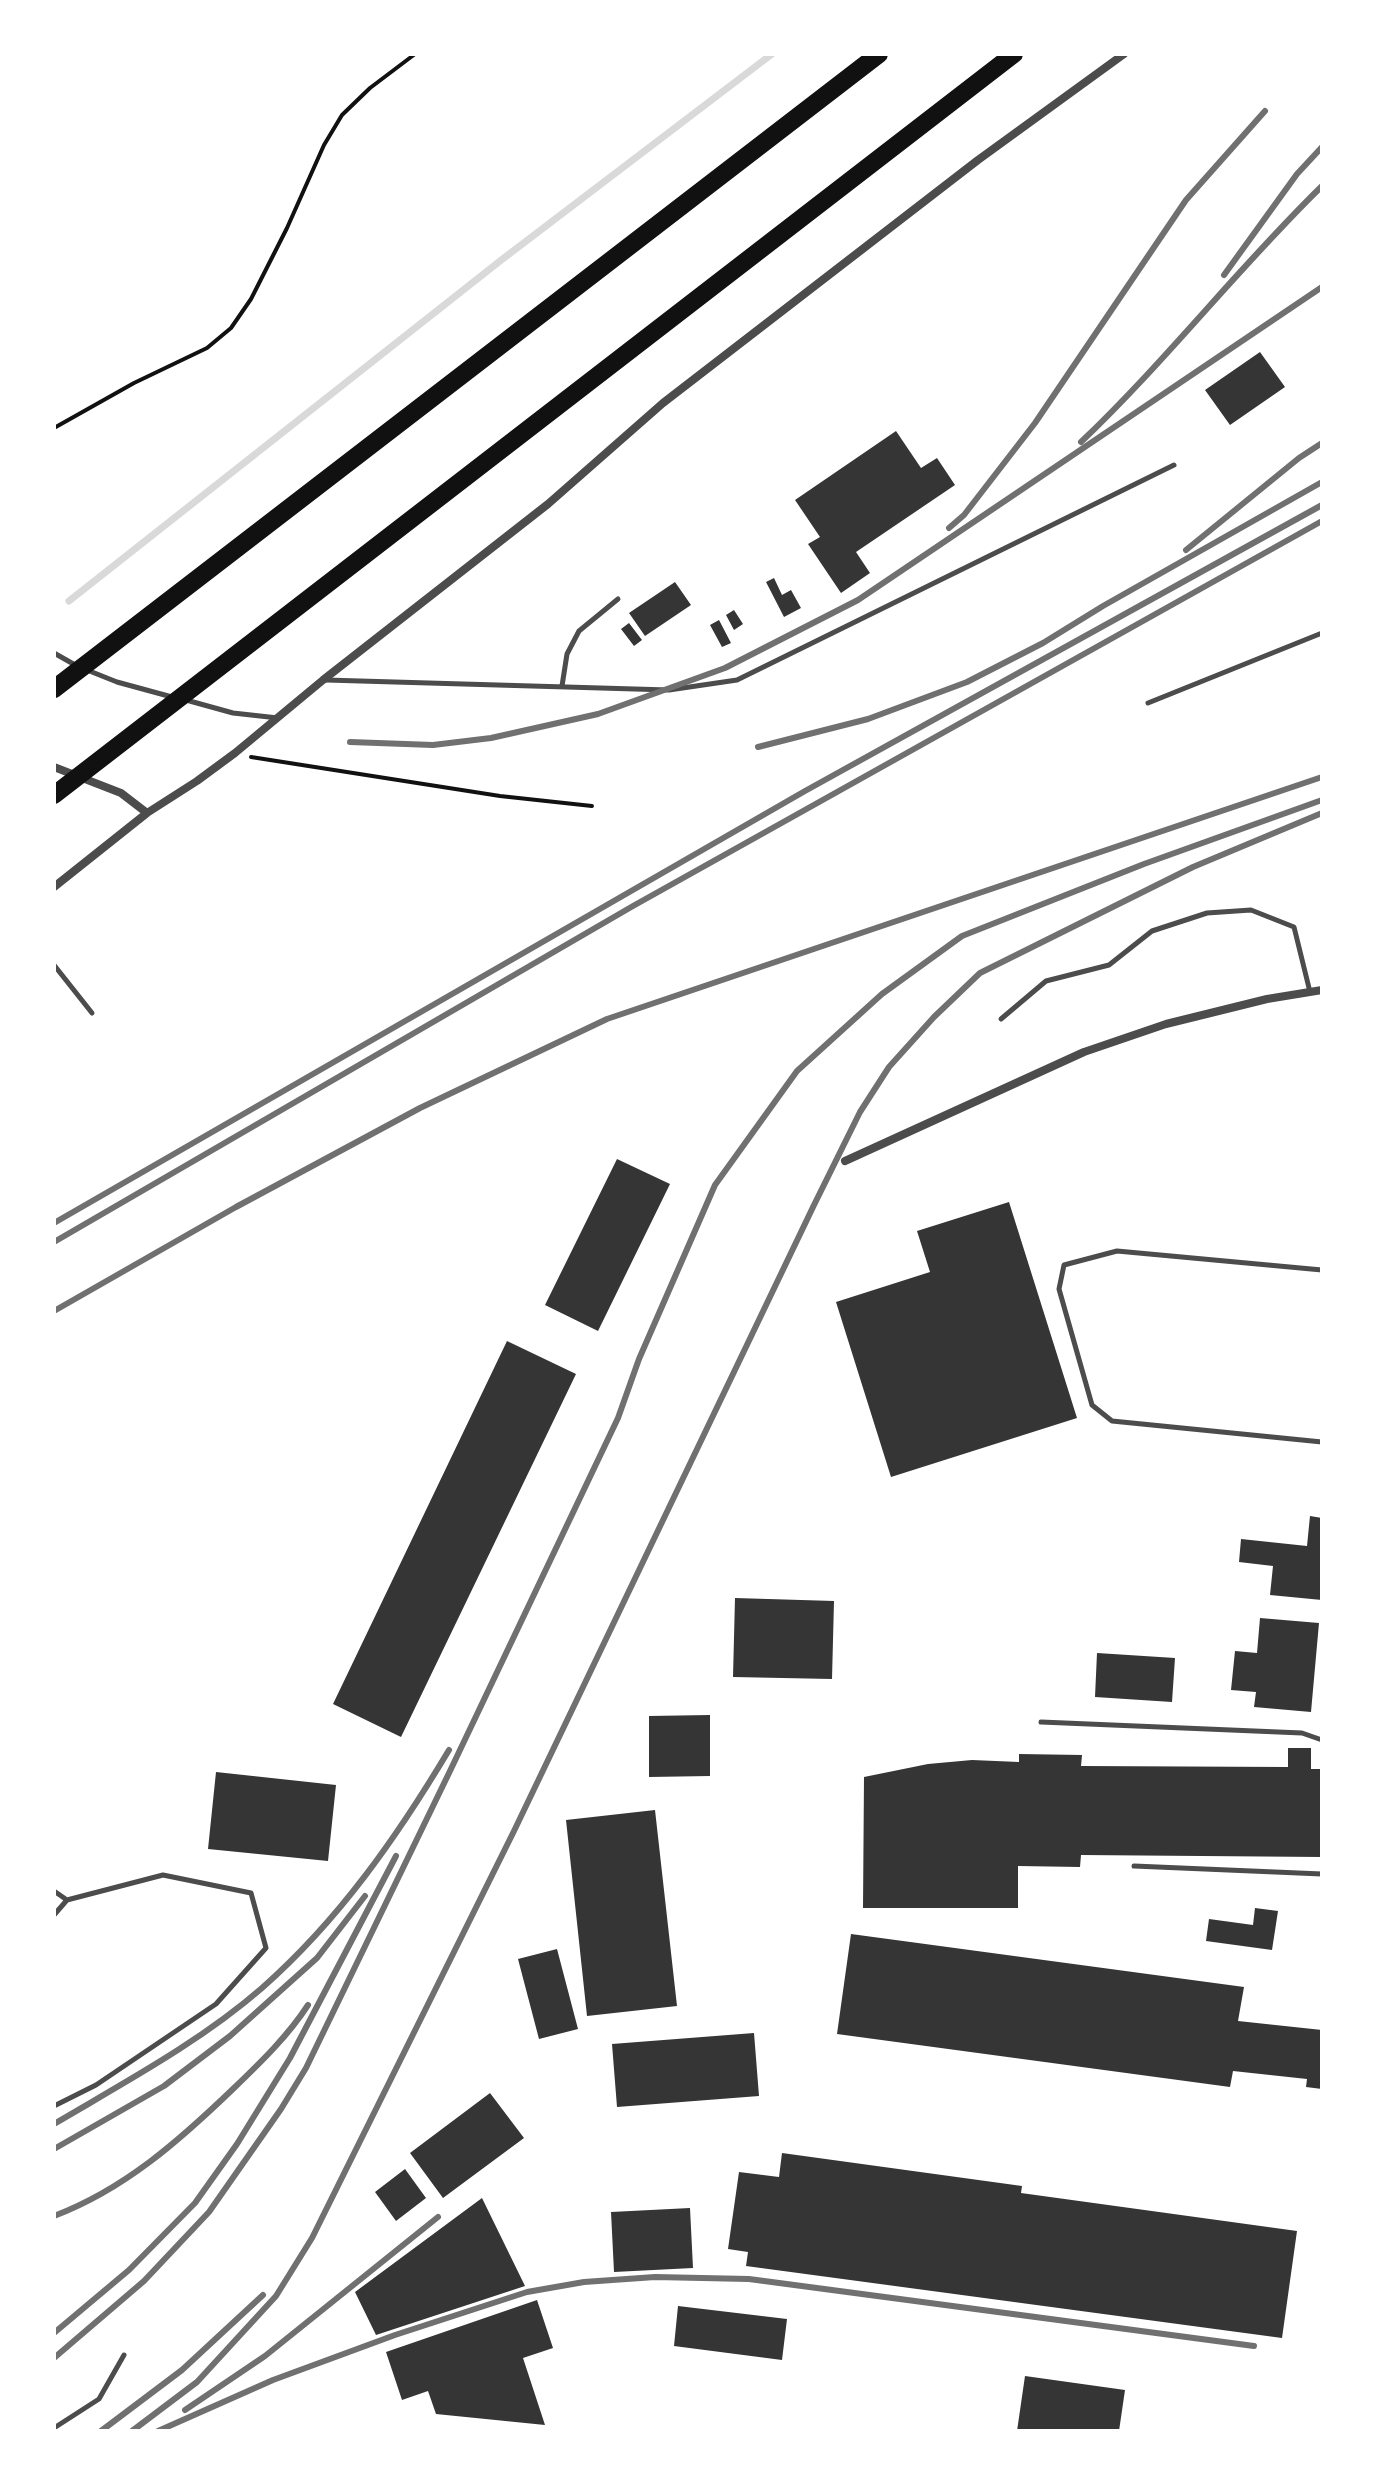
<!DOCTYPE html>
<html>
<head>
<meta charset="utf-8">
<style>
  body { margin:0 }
  #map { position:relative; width:1376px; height:2485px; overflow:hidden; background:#fff; font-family:Lato,sans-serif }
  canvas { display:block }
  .frame { position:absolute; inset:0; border:56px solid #fff; pointer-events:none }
</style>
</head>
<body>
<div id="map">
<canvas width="1376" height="2485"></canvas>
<div class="frame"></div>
</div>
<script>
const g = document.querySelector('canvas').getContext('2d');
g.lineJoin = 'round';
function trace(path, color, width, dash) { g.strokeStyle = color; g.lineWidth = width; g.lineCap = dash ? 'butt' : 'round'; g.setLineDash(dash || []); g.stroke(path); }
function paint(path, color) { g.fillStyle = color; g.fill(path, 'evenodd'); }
trace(new Path2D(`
  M69 601 500 261 772 54`), '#d9d9d9', 7);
paint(new Path2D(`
  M1260 352 1285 387 1230 425 1205 390Z
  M896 431 921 468 937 458 955 485 856 552 870 573 841 593 808 544 820 537 795 500Z
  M774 578 782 595 791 590 801 608 784 617 766 582Z
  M675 582 691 605 645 636 629 613Z
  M734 610 743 624 734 630 726 615Z
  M719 620 731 643 722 647 710 625Z
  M629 623 642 640 634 646 621 629Z
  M617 1159 670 1184 598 1331 545 1305Z
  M1009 1202 1077 1418 891 1477 836 1302 930 1272 917 1231Z
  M507 1341 576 1374 401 1737 333 1704Z
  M1310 1516 1322 1518V1600L1270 1595 1273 1566 1239 1562 1241 1539 1307 1546Z
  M735 1598 834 1601 832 1679 733 1677Z
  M1260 1618 1319 1623 1311 1712 1254 1707 1256 1692 1231 1690 1235 1651 1257 1653Z
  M1097 1653 1175 1658 1172 1702 1095 1697Z
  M710 1715V1776L649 1777V1716Z
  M1288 1748H1311V1769H1322V1857L1081 1855 1080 1867 1018 1866V1908H863L864 1777 928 1764 972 1760 1019 1762V1754L1082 1755 1081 1766 1288 1767Z
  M216 1772 336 1785 328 1861 208 1849Z
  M655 1810 677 2006 587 2016 566 1820Z
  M1255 1908 1278 1911 1272 1950 1206 1941 1209 1919 1253 1925Z
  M851 1934 1244 1987 1238 2021 1322 2030V2089L1306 2087 1307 2079 1233 2071 1230 2087 837 2034Z
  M557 1949 578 2029 539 2039 518 1959Z
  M754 2033 759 2096 617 2107 612 2044Z
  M490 2093 524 2138 443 2198 410 2153Z
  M782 2153 1022 2186 1021 2193 1297 2231 1282 2338 746 2266 748 2252 728 2249 739 2172 779 2177Z
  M405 2169 426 2198 396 2221 375 2192Z
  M482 2198 525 2286 376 2335 355 2292Z
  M690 2208 693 2268 614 2272 611 2212Z
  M537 2300 553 2348 523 2358 545 2425 436 2414 428 2391 402 2400 386 2352Z
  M678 2306 787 2319 782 2360 674 2346Z
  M1025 2376 1125 2390 1119 2431H1017Z`), '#353535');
trace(new Path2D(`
  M54 428 134 383 207 348 231 328 251 299 287 228 324 145 342 115 370 88 415 54
  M54 591V625
  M251 757 500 796 592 806`), '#111', 4);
trace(new Path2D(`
  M54 653 77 666
  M87 670 117 682 172 697
  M326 680 669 690 737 680 1174 465
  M562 686 567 654 579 631 618 599
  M186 700 233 713 278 718
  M1148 703 1322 633
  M54 965 92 1013
  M1001 1019 1046 981 1109 965 1152 931 1207 913 1251 910 1294 927 1310 992
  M1322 1270 1117 1251 1064 1265 1059 1289 1092 1405 1112 1421 1322 1442
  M1041 1722 1302 1733 1322 1740
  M1134 1866 1322 1874
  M54 1891 67 1900
  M54 1915 67 1900 163 1875 251 1893 266 1948 216 2004 96 2085 54 2106
  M54 2428 99 2399 124 2355`), '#4c4c4c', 5);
trace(new Path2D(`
  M54 767 121 793 147 813
  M54 887 147 813 197 781 235 753 323 680 548 504 663 403 978 160 1124 54
  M845 1161 1084 1052 1166 1024 1267 999 1322 990`), '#4c4c4c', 8);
trace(new Path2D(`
  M54 689 879 54
  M54 795 1014 54`), '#111', 18);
trace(new Path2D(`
  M1224 275 1297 174 1322 147
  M1081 442C1166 361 1238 268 1322 186
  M949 528 964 515 1035 423 1186 200 1265 111
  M1186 550 1299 458 1322 443
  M350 742 433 745 491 738 598 714 725 668 858 600 1322 287
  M758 747 868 719 967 682 1043 643 1103 606 1322 482
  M54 1223 805 791 1322 505
  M54 1242 633 906 1322 521
  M54 1311 236 1207 420 1108 607 1019 1322 777
  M54 2124C125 2082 200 2042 262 1988 339 1920 397 1837 449 1750
  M54 2149 164 2086 230 2036 317 1958 365 1896
  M54 2216C125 2189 180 2140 234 2088 260 2063 288 2036 308 2005
  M54 2333 129 2270 195 2203 237 2144 290 2058 396 1856
  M54 2358 144 2281 209 2212 281 2109 306 2068 450 1771 618 1418 639 1359 715 1185 797 1071 882 994 962 936 1144 864 1322 800
  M185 2410 265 2356 438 2217
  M101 2431 182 2370 263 2295
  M132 2431 197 2382 276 2296 312 2238 514 1831 814 1205 860 1112 889 1067 934 1017 980 973 1193 867 1322 813
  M158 2431 273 2380 395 2335 527 2292 584 2282 655 2277 749 2279 1254 2346`), '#707070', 6);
</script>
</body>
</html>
